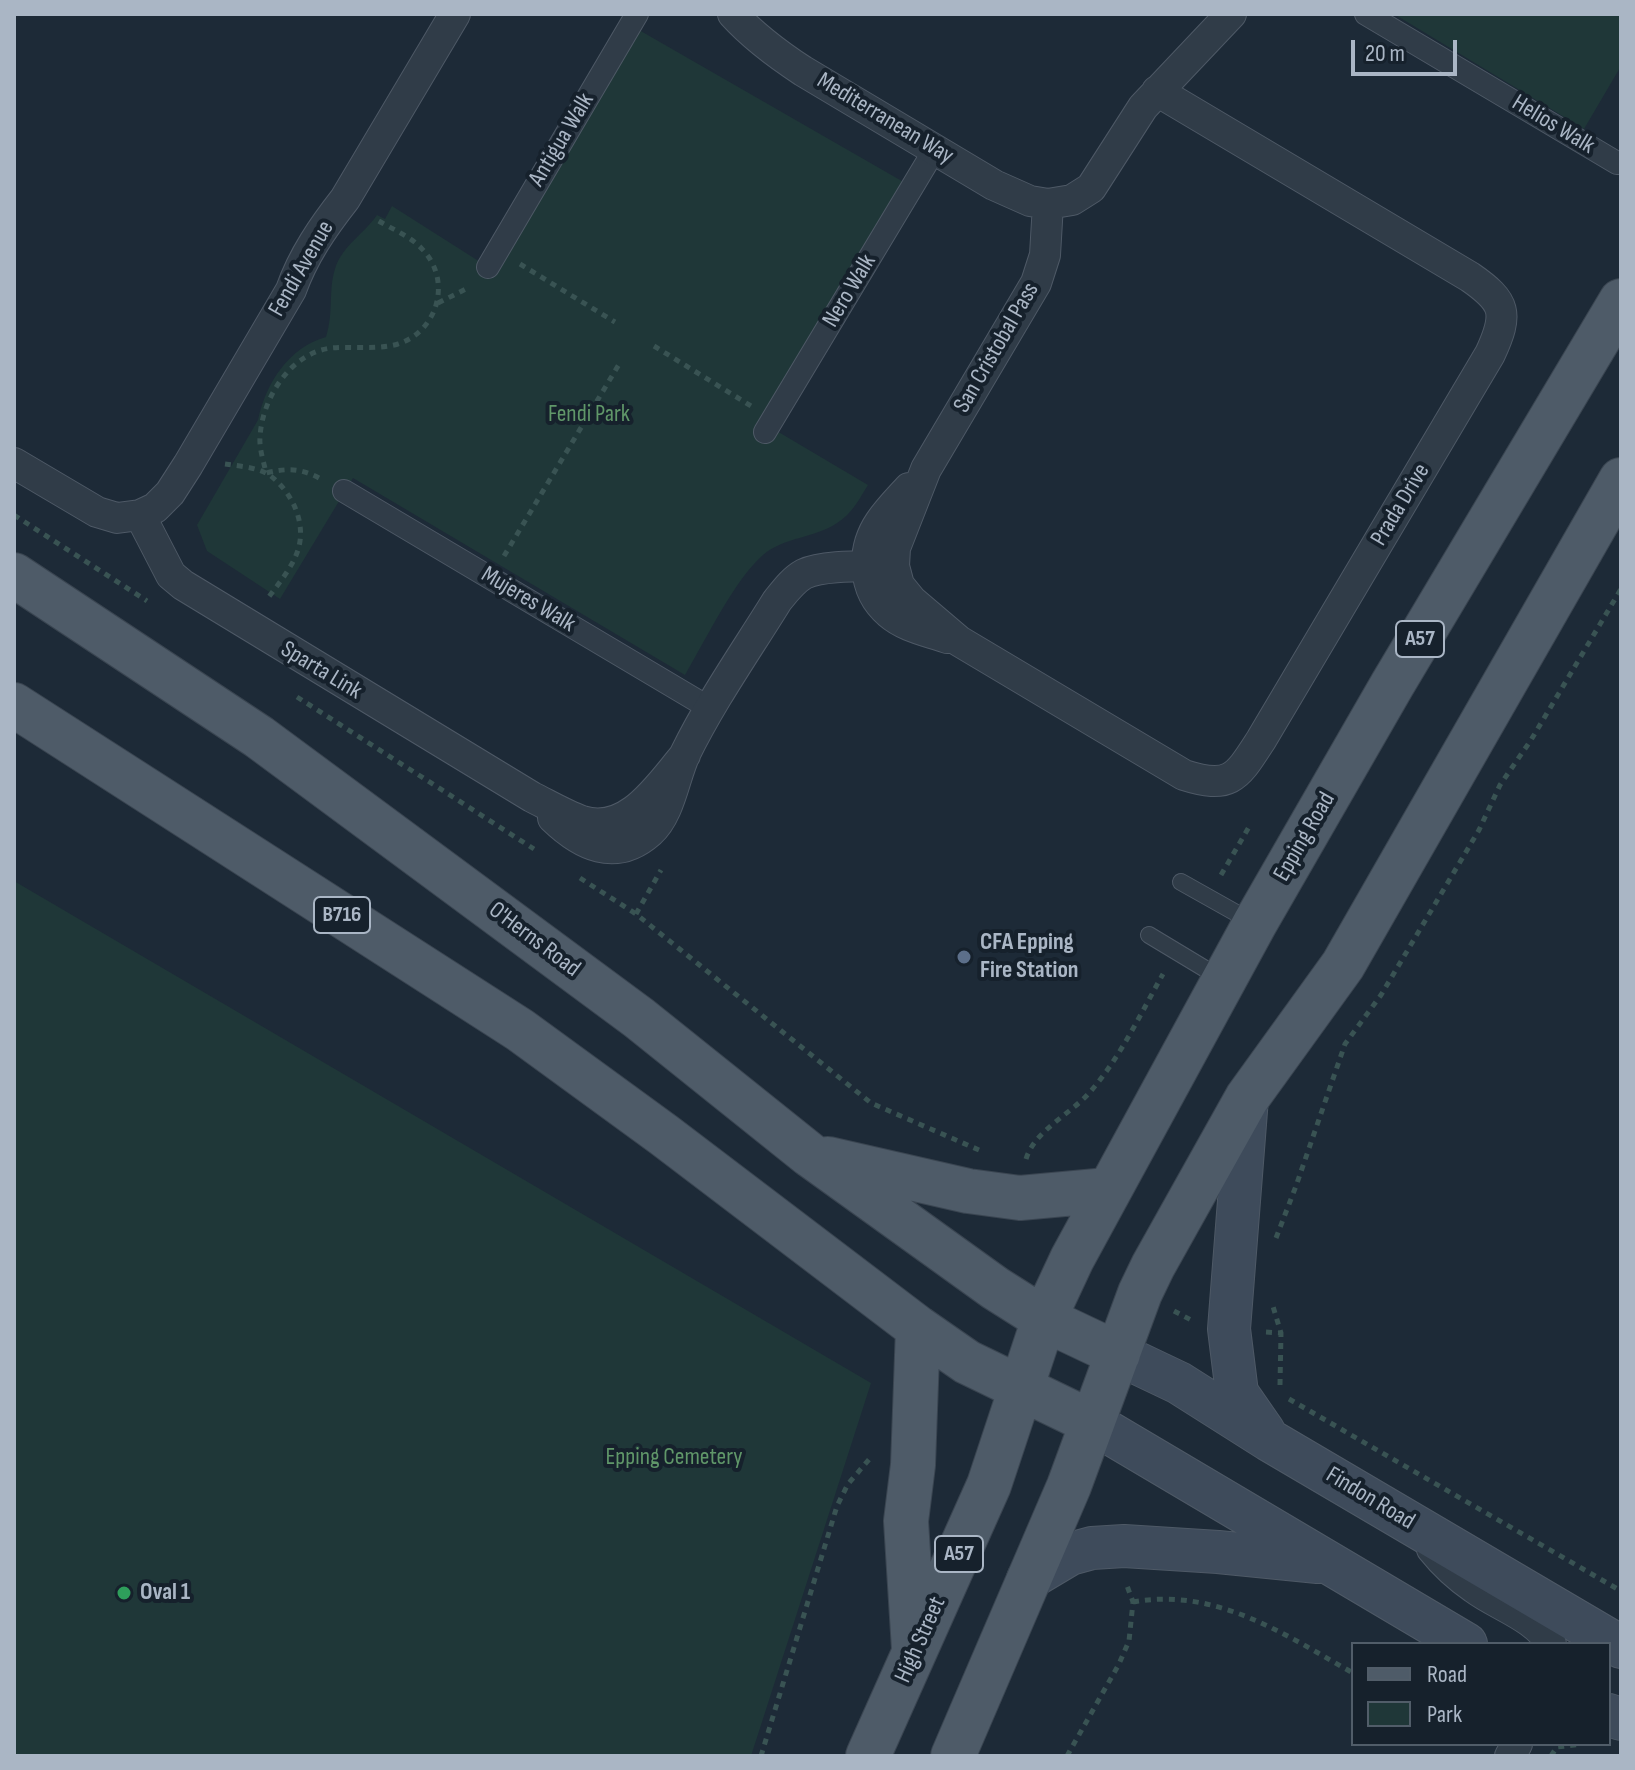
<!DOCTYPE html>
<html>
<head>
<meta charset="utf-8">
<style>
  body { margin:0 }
  #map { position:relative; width:1635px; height:1770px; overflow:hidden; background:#1d2a37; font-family:"Sofia Sans Condensed",sans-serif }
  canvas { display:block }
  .frame { position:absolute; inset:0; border:16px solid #aab6c5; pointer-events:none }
  .legend { position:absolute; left:1351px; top:1642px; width:260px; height:104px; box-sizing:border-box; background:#16212c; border:2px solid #515d69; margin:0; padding:10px 14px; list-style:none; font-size:24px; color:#aab6c5 }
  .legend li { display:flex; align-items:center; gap:16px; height:40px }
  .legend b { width:40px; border:2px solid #515d69 }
  .scale { position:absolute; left:1351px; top:40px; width:106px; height:36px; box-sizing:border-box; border:4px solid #aab6c5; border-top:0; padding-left:10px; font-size:24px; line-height:28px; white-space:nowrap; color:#aab6c5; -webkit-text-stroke:6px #16212c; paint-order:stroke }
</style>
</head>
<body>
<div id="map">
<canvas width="1635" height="1770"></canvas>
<div class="frame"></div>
<ul class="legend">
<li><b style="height:10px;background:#4e5b68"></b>Road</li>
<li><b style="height:22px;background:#1f3738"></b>Park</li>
</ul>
<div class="scale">20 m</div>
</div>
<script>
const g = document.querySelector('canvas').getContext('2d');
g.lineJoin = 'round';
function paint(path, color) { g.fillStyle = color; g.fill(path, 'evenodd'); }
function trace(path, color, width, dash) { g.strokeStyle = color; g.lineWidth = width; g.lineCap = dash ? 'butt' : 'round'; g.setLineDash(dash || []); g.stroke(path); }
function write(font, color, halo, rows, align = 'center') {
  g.font = font + ' "Sofia Sans Condensed",sans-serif'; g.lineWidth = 8; g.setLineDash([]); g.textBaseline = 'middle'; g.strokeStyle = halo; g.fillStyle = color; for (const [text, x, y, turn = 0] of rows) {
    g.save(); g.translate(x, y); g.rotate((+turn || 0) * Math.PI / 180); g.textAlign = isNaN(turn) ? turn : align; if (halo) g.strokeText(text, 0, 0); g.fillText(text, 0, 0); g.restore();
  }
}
paint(new Path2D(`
  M1394 14H1621V66L1584 129Z
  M639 30 907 184 765 424 868 485C860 498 851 515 837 523 815 538 784 537 763 555 735 579 705 641 685 675L353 478 280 599 207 551 197 525 258 420C266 383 289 347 326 337 334 312 328 291 335 269 342 246 364 234 377 215L385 219 392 206 488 267Z
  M14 881 871 1383 751 1756H14Z`), '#1f3738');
const service = new Path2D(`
  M1181 882 1254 923
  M1149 935 1222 979`);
const pedestrian = new Path2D(`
  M1366 14 1617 163
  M488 267 637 14
  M765 432 935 149
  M344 491 711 709`);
const minor = new Path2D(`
  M733 14C754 37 777 54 803 71L994 185 1030 201 1048 204
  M1157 91 1470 277C1506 302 1509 313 1490 354L1261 740C1237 777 1231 790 1184 775L959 641 912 601 899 585 894 566 895 548 926 469 1036 283 1045 255 1048 204 1072 200 1091 188 1143 107 1231 14
  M14 463 97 512 117 518 140 515 155 508 170 493 188 465 291 290C303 256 323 227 345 199L455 14
  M909 488C899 499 888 510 880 522 861 550 862 590 889 613 905 627 927 631 947 638
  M140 515 171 575 183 585 532 797C548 805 565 815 582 821 628 836 660 784 685 755
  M553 818C581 845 615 863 650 832 670 814 674 778 685 754 711 701 746 651 777 601 785 591 793 580 804 574 826 564 869 567 894 566
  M1432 1549C1444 1564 1458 1577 1474 1588 1498 1606 1536 1617 1551 1644
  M1510 1756 1517 1744`);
const secondary = new Path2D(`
  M1247 1098 1229 1329 1237 1393 1264 1432
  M1118 1354 1179 1383 1269 1440 1621 1647
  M1091 1422 1466 1644
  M1028 1579 1070 1554 1092 1548 1124 1546 1218 1552 1318 1562
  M1609 1715 1621 1719`);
const primary = new Path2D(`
  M14 575 259 737 639 1018 810 1155 995 1288 1044 1319 1118 1354
  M14 705 520 1030 664 1135 918 1328 967 1362 1091 1422
  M828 1159 968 1191 1020 1198 1108 1190
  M914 1649 906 1521 913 1465 918 1328
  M868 1756 989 1485 1044 1319 1072 1259 1255 923 1392 685 1621 301
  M953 1756 1069 1486 1140 1293 1153 1266 1247 1098 1343 965 1621 480`);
trace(service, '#4e5966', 18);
trace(pedestrian, '#4e5966', 24);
trace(minor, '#4e5966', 32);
trace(secondary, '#4e5966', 44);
trace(primary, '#3a4551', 46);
trace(new Path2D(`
  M520 264 615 322
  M438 303 468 288
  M654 346 751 406
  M225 464C239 466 255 467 268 474 291 490 307 522 298 550 292 568 279 583 268 598
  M319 478C300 468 287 468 266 473 264 462 259 449 260 437 262 399 290 353 331 348 352 346 377 350 398 344 438 331 452 281 423 250 412 237 392 229 377 220
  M14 515 147 601
  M504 556 621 361
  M297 697 534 849
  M1221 875 1249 827
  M580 878 636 914 871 1103 979 1150
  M636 914 661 870
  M1026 1159C1035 1130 1071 1114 1090 1092 1120 1058 1141 1013 1163 974
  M1276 1238 1296 1186 1345 1044 1381 995 1479 830 1500 785 1531 740 1621 589
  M1174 1311 1193 1321
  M1266 1332 1281 1333 1272 1303
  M1280 1385 1281 1333
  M1289 1399 1621 1591
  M1133 1602C1215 1587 1284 1634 1353 1673
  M761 1756 837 1506 848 1484 872 1456
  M1067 1756 1119 1664 1129 1641 1133 1602 1126 1583
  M1551 1756 1557 1747 1582 1744`), '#395353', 5, [6, 6]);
trace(service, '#303c48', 16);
trace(pedestrian, '#303c48', 22);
trace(minor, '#303c48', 30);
trace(secondary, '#3e4b5b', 42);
trace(primary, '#4e5b68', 44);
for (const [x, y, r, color] of [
  [964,957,8,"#5c6f8a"],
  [124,1593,8,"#2e9e5b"]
]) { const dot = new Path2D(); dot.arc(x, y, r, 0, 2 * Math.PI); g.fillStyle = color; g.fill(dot); trace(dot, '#16212c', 3); }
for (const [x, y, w] of [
  [1420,639,48],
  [342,915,56],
  [959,1554,48]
]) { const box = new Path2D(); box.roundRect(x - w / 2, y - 18, w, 36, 6); g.fillStyle = '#16212c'; g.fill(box); trace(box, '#aab6c5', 2); }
write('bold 22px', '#aab6c5', null, [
  ["A57",1420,639],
  ["B716",342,915],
  ["A57",959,1554]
]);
write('24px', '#aab6c5', '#16212c', [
  ["Mediterranean Way",885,119,31],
  ["Helios Walk",1553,125,31],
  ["Antigua Walk",562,140,-59],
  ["Fendi Avenue",302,269,-60],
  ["Nero Walk",850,291,-59],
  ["San Cristobal Pass",997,348,-60],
  ["Prada Drive",1401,505,-59],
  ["Mujeres Walk",528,600,31],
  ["Sparta Link",321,671,31],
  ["Epping Road",1305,837,-60],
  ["O'Herns Road",534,940,37],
  ["Findon Road",1370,1499,31],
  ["High Street",921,1640,-66]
]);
write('24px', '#609769', '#16212c', [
  ["Fendi Park",589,415],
  ["Epping Cemetery",674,1458]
]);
write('bold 24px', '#aab6c5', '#16212c', [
  ["CFA Epping",980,943],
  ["Fire Station",980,971],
  ["Oval 1",140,1593]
], 'left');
</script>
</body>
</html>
